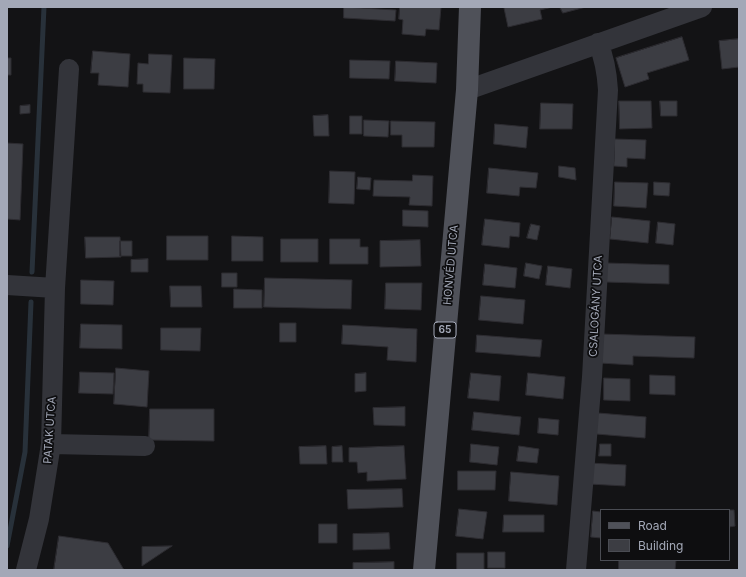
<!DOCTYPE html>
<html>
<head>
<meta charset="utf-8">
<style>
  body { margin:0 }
  #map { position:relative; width:746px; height:577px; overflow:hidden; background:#131315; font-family:Inter,sans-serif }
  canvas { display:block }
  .frame { position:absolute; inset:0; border:8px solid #a3a8b7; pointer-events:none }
  .legend { position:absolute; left:600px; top:509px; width:130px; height:52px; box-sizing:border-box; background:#0e0e10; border:1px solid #4a4c53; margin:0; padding:5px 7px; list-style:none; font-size:12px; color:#a3a8b7 }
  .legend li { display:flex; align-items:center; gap:8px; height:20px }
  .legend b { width:20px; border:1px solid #4a4c53 }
</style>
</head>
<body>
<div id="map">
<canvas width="746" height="577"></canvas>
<div class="frame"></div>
<ul class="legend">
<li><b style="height:5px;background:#4f5159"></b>Road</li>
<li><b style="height:11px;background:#3c3d43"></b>Building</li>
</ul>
</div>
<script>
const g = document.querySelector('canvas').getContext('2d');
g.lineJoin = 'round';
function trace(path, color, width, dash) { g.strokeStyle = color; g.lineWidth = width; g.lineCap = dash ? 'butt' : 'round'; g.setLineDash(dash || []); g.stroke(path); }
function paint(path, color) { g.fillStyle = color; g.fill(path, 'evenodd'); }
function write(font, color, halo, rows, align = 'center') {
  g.font = font + ' Inter,sans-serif'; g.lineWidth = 3.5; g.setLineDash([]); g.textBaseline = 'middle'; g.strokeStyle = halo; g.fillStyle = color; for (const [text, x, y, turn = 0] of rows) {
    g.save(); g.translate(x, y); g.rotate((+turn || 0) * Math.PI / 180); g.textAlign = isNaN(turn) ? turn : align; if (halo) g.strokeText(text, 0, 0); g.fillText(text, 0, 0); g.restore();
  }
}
trace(new Path2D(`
  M32 272 44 7
  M7 546 25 452 31 302`), '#28313a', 5);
const building = new Path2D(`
  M344 7 396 10 395 21 344 18Z
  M400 7H441L439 30 426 29 425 36 402 34 403 20 399 19Z
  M507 7H553L540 10 542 19 508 27 504 8Z
  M560 7H586L563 13Z
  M682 37 689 60 647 73 649 79 625 87 616 58Z
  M739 39V67L722 69 719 41Z
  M93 51 130 54 128 87 98 85 99 73H91Z
  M149 54 172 55 170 93 143 92V84H137L138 63 148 64Z
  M7 58H11V75H7Z
  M184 58 215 59 214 89H184Z
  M350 60 390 61 389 79 350 78Z
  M396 61 437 63 436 83 395 81Z
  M619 101H651L652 128 620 129Z
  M660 101H677V116H661Z
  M541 103 573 104 572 129H540Z
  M30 105V113L20 114V106Z
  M328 115 329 136H314L313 116Z
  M350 116H362V134H350Z
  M364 120 389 121 388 137 364 136Z
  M391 121 435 122 434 147H402V135H391Z
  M495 124 528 127 526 148 494 144Z
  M615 139 646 140 645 159 627 158V167L614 166Z
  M7 143 23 144 20 220 7 219Z
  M559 166 575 168 576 180 559 177Z
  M489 168 538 173 536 188 520 187 519 196 487 193Z
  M330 171 355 172 354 204 329 203Z
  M413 175 433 176 432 206 409 205 410 197 373 196 374 180 412 181Z
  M358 177 371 178 370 190 357 189Z
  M615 182 648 183 646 208 614 206Z
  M654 182 670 183 669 196 654 195Z
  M403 210 428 211V227L403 226Z
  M612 217 650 221 648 243 610 239Z
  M485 219 520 223 519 237 510 236 509 248 482 245Z
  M658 222 675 224 673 245 656 243Z
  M531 224 540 226 537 240 527 238Z
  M167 236H208V260H167Z
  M232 236 263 237V261H232Z
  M85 237H120L121 257 86 258Z
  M281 239H318V262H281Z
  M330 239H360V247H368V264H330Z
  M420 240 421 266 380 267V241Z
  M120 241H132V256H120Z
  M148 259V272H131V260Z
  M526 263 542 266 539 279 524 276Z
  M607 263 669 265V284L606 282Z
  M485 264 517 268 515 288 483 285Z
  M548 266 572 269 570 288 546 285Z
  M222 273H237V287H222Z
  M265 278 352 280 351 309 264 307Z
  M81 280 114 281 113 305 81 304Z
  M386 283H422L421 310 385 309Z
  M170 286H201L202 307H171Z
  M234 289 262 290V308H234Z
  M481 296 525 300 523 324 479 320Z
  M280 323H296V342H280Z
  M81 324 122 325V349L80 348Z
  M343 325 417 329 416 362 387 360 388 347 342 344Z
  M161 328H201L200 351 161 350Z
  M601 334 695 337 694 358 633 356V365L600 363Z
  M477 335 542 340 540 357 476 352Z
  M116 368 149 371 147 407 114 404Z
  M80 372 114 373 113 394 79 393Z
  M366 373V391L355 392V374Z
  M471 373 501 376 499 401 468 398Z
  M528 373 565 377 563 399 526 395Z
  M650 375 675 376V395L650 394Z
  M604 378 630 379V401L604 400Z
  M405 407V426L374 425 373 408Z
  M150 409H214V441L149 440Z
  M474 412 521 417 519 435 472 430Z
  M598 413 646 417 645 438 596 434Z
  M539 418 559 420 558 435 538 433Z
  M471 444 499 447 497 465 470 462Z
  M600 444H611V456H599Z
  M326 446 327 464H300L299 447Z
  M342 446 343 462H332V447Z
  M404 446 406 479 367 481V472L358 473 357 462H349V448Z
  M519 446 539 449 537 463 517 461Z
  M589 463 626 465 625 486 589 484Z
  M458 471H496L495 490H458Z
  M511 472 559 476 557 505 509 501Z
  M402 489 403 507 348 509 347 490Z
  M459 509 487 512 483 539 456 536Z
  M729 510H734L735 526 729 527Z
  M593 511 601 512V538L591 537Z
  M504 515H544V532H503Z
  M319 524H337V543H319Z
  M389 533 390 549 353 550V534Z
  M59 536 108 543 124 570H54Z
  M172 546 142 566V547Z
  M488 552H505V568H488Z
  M457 553H484V570H457Z
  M619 560H676L675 570H619Z
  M394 562V570H353V563Z`);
paint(building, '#3c3d43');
trace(building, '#2d2c31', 1);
trace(new Path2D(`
  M467 90 702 7
  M7 285 55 288
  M51 444 145 446
  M26 570 39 519 51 444 55 288 69 69
  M576 570 592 377 608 90C607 73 605 59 598 43`), '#33343a', 20);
trace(new Path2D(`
  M424 570 467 90 470 7`), '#4f5159', 22);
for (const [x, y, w] of [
  [445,330,22]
]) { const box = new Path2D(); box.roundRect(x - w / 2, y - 8, w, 16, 3); g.fillStyle = '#0e0e10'; g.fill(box); trace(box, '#a3a8b7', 1); }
write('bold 10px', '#a3a8b7', null, [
  ["65",445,330]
]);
write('11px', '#a3a8b7', '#0e0e10', [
  ["HONVÉD UTCA",451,265,-85],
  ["CSALOGÁNY UTCA",596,306,-87],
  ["PATAK UTCA",50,430,-86]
]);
</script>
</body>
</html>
